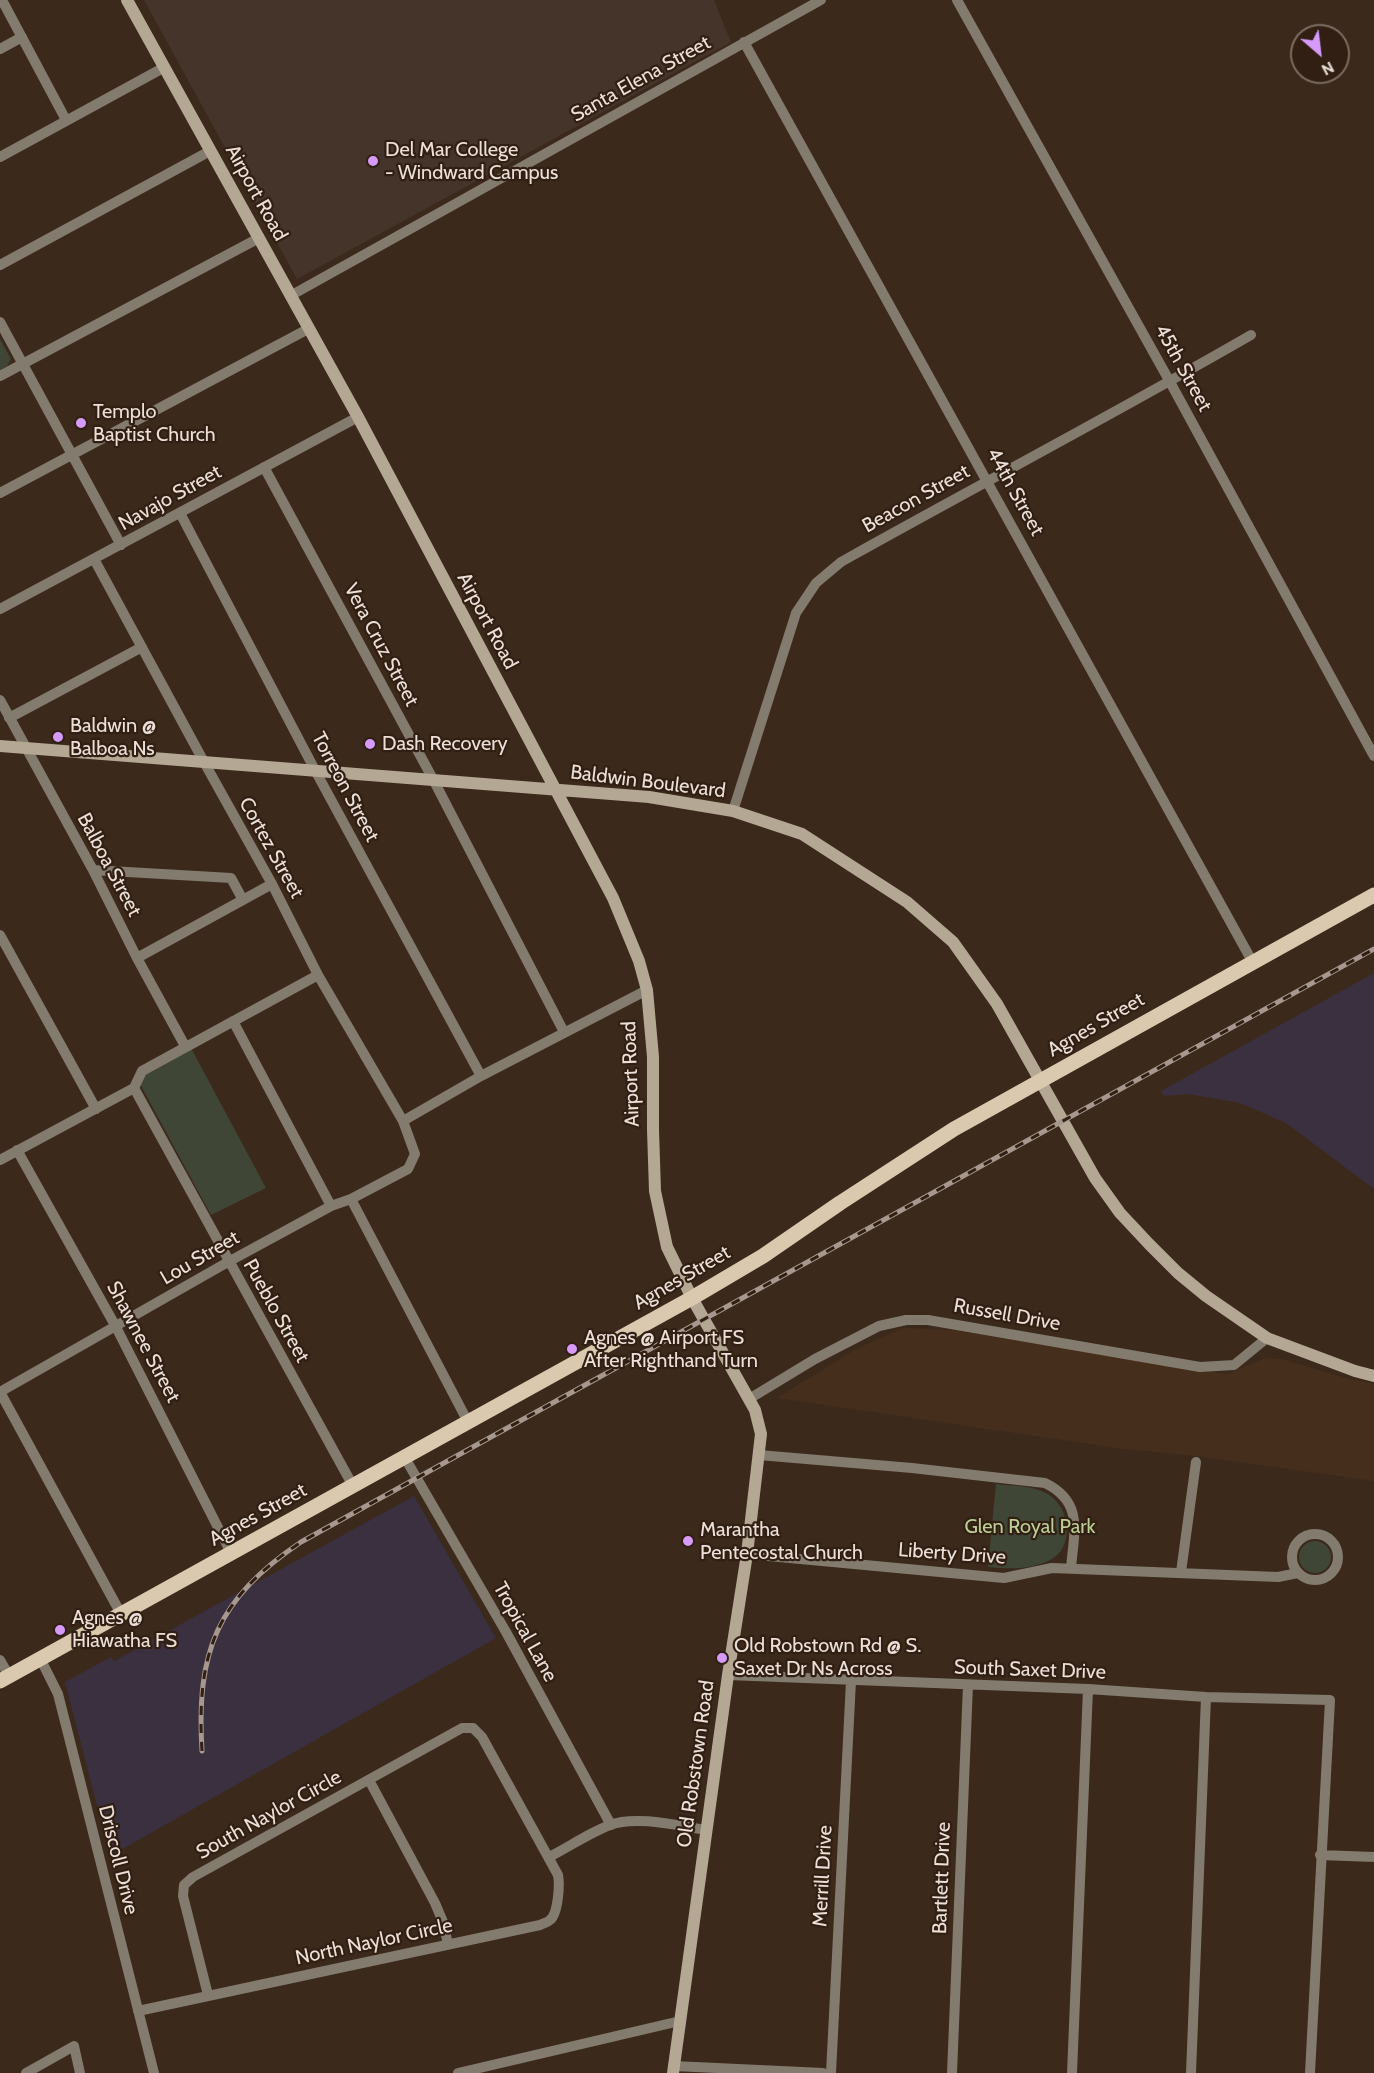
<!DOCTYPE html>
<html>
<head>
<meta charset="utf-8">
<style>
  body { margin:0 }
  #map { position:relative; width:1374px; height:2073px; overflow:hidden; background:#3b291c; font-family:Cabin,sans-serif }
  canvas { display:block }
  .north { position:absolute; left:1290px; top:24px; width:60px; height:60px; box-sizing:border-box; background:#301f12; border:2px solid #7b6c61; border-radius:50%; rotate:152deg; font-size:16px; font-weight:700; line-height:24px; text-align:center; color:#ebdfd7 }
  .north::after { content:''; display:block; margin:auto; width:21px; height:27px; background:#d69bfa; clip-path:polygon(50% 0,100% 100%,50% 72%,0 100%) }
</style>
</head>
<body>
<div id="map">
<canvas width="1374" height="2073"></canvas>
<div class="north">N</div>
</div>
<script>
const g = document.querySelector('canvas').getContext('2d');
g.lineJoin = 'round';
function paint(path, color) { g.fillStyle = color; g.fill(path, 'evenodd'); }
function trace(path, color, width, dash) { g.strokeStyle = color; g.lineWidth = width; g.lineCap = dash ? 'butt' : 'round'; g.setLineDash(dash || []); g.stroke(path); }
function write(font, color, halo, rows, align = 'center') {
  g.font = font + ' Cabin,sans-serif'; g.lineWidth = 4.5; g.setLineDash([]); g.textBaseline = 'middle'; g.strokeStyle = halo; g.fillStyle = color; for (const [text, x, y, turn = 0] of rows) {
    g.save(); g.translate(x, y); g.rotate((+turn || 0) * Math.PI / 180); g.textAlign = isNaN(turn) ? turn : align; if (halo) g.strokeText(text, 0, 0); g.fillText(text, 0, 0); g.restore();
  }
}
paint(new Path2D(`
  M903 1328 953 1330 1227 1374 1265 1358 1282 1359 1349 1379 1374 1384V1481L1188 1455 1124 1449 777 1398 856 1349Z`), '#462e1d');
paint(new Path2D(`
  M1374 973V1189L1286 1123 1240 1103 1188 1094 1164 1096 1161 1091Z
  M414 1496 496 1638 110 1856 65 1682 111 1657 114 1661Z`), '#3b303f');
paint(new Path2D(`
  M144 0H714L731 42 297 279Z`), '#44342a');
paint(new Path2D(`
  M0 339 11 359 7 366 0 370Z
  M191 1048 266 1188 211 1215 140 1084 143 1075Z
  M996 1484C1012 1486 1031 1485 1046 1493 1071 1506 1076 1549 1048 1561 1028 1570 1009 1569 988 1567Z
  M1299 1557a16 16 0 1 1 32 0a16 16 0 1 1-32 0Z`), '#404635');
trace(new Path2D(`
  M2 0 66 120
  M957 0 1170 382 1374 756
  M744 42 1252 961
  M0 49 22 37
  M0 157 163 68
  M0 265 210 151
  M290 296 821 0
  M0 322 121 545
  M0 376 259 238
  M264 467 434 781 564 1032
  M0 493 308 329
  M180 513 316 772 481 1076
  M0 609 358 417
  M0 700 93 870 137 958 185 1046
  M9 718 142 647
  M733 811 796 613 816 583 841 562 857 553C988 480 1121 410 1251 335
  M93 870 231 878 243 900
  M0 935 96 1109
  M137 958 272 884
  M233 1021 331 1206
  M134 1088 353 1486
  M403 1121 481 1076 647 990
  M17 1150 116 1327 231 1553
  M0 1160 134 1088 142 1071 318 975
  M351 1199 468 1422
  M0 1392 228 1262 331 1206 351 1199 408 1169 415 1154 403 1121 318 975 272 884 204 762 94 559
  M0 1392 121 1614
  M749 1399 815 1359 879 1326 906 1320H928L1200 1367 1234 1365 1267 1338
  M759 1455 912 1468 1045 1483C1084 1502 1074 1532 1071 1568
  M405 1458 506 1632 611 1825
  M1292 1557a23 23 0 1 1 46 0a23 23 0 1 1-46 0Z
  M747 1554 1004 1578 1052 1568 1278 1577 1298 1573
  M1181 1572 1196 1462
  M40 1658 58 1694 154 2073
  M0 1660 9 1676
  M728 1675 1088 1689 1206 1697 1330 1700 1310 2073
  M369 1780 435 1903 443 1922 448 1944
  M1320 1855 1374 1857
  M549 1857C569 1847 589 1833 610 1825 636 1815 679 1826 706 1830
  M138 2011 540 1925C543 1923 547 1923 550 1920 558 1914 560 1885 558 1875L482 1737 473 1728H462L193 1877 184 1885 183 1896 208 1995
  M674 2066 823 2073
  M26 2073 74 2046 80 2073
  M458 2073 680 2021
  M831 2073 851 1681
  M952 2073 968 1685
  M1072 2073 1088 1689
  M1191 2073 1206 1697`), '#837b6e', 10);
trace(new Path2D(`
  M127 0 358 417 613 898 639 961 647 990 653 1057V1130L655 1191 667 1247 692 1298 755 1410 761 1434 747 1554 728 1675 673 2073
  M0 746 649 797 733 811 802 834 907 902 953 942 997 1004 1095 1178 1120 1213 1149 1244 1178 1273 1206 1296 1267 1338 1355 1371 1374 1376`), '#b4a793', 12);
trace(new Path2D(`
  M0 1681 692 1298 763 1256 840 1203 954 1129 1374 895`), '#dac9af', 15);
const rail = new Path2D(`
  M202 1751C196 1651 217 1599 301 1542L1374 949`);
trace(rail, '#a6988e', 5);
trace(rail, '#301f12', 3, [9]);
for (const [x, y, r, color] of [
  [373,161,6,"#d69bfa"],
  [81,423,6,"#d69bfa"],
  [58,737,6,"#d69bfa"],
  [370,744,6,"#d69bfa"],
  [572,1349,6,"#d69bfa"],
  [688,1541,6,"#d69bfa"],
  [60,1630,6,"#d69bfa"],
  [722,1658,6,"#d69bfa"]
]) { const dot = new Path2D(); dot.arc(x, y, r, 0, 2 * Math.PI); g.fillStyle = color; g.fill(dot); trace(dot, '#301f12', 2); }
write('20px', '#ebdfd7', '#301f12', [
  ["Santa Elena Street",641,79,-29],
  ["Airport Road",256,193,61],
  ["45th Street",1183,368,61],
  ["44th Street",1015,492,61],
  ["Navajo Street",170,498,-29],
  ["Beacon Street",916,499,-29],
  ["Airport Road",487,621,62],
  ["Vera Cruz Street",381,645,62],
  ["Baldwin Boulevard",648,782,7],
  ["Torreon Street",345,787,62],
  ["Cortez Street",271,848,61],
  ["Balboa Street",109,865,62],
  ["Agnes Street",1096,1025,-30],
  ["Airport Road",631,1074,-92],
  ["Lou Street",200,1258,-30],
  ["Agnes Street",682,1278,-30],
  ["Pueblo Street",276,1311,61],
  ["Russell Drive",1007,1315,10],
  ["Shawnee Street",143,1342,62],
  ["Agnes Street",258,1515,-29],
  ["Liberty Drive",952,1554,4],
  ["Tropical Lane",525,1632,61],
  ["South Saxet Drive",1030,1670,2],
  ["Old Robstown Road",696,1764,-82],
  ["South Naylor Circle",269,1815,-29],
  ["Driscoll Drive",118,1860,76],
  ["Merrill Drive",823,1876,-87],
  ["Bartlett Drive",942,1878,-88],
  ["North Naylor Circle",374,1942,-12]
]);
write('20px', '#ebdfd7', '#301f12', [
  ["Del Mar College",385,150],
  ["- Windward Campus",385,173],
  ["Templo",93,412],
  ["Baptist Church",93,435],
  ["Baldwin @",70,726],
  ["Balboa Ns",70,749],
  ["Dash Recovery",382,744],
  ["Agnes @ Airport FS",584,1338],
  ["After Righthand Turn",584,1361],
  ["Marantha",700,1530],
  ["Pentecostal Church",700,1553],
  ["Agnes @",72,1618],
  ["Hiawatha FS",72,1641],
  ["Old Robstown Rd @ S.",734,1646],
  ["Saxet Dr Ns Across",734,1669]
], 'left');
write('20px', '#bcce97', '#301f12', [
  ["Glen Royal Park",1030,1527]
]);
</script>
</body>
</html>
